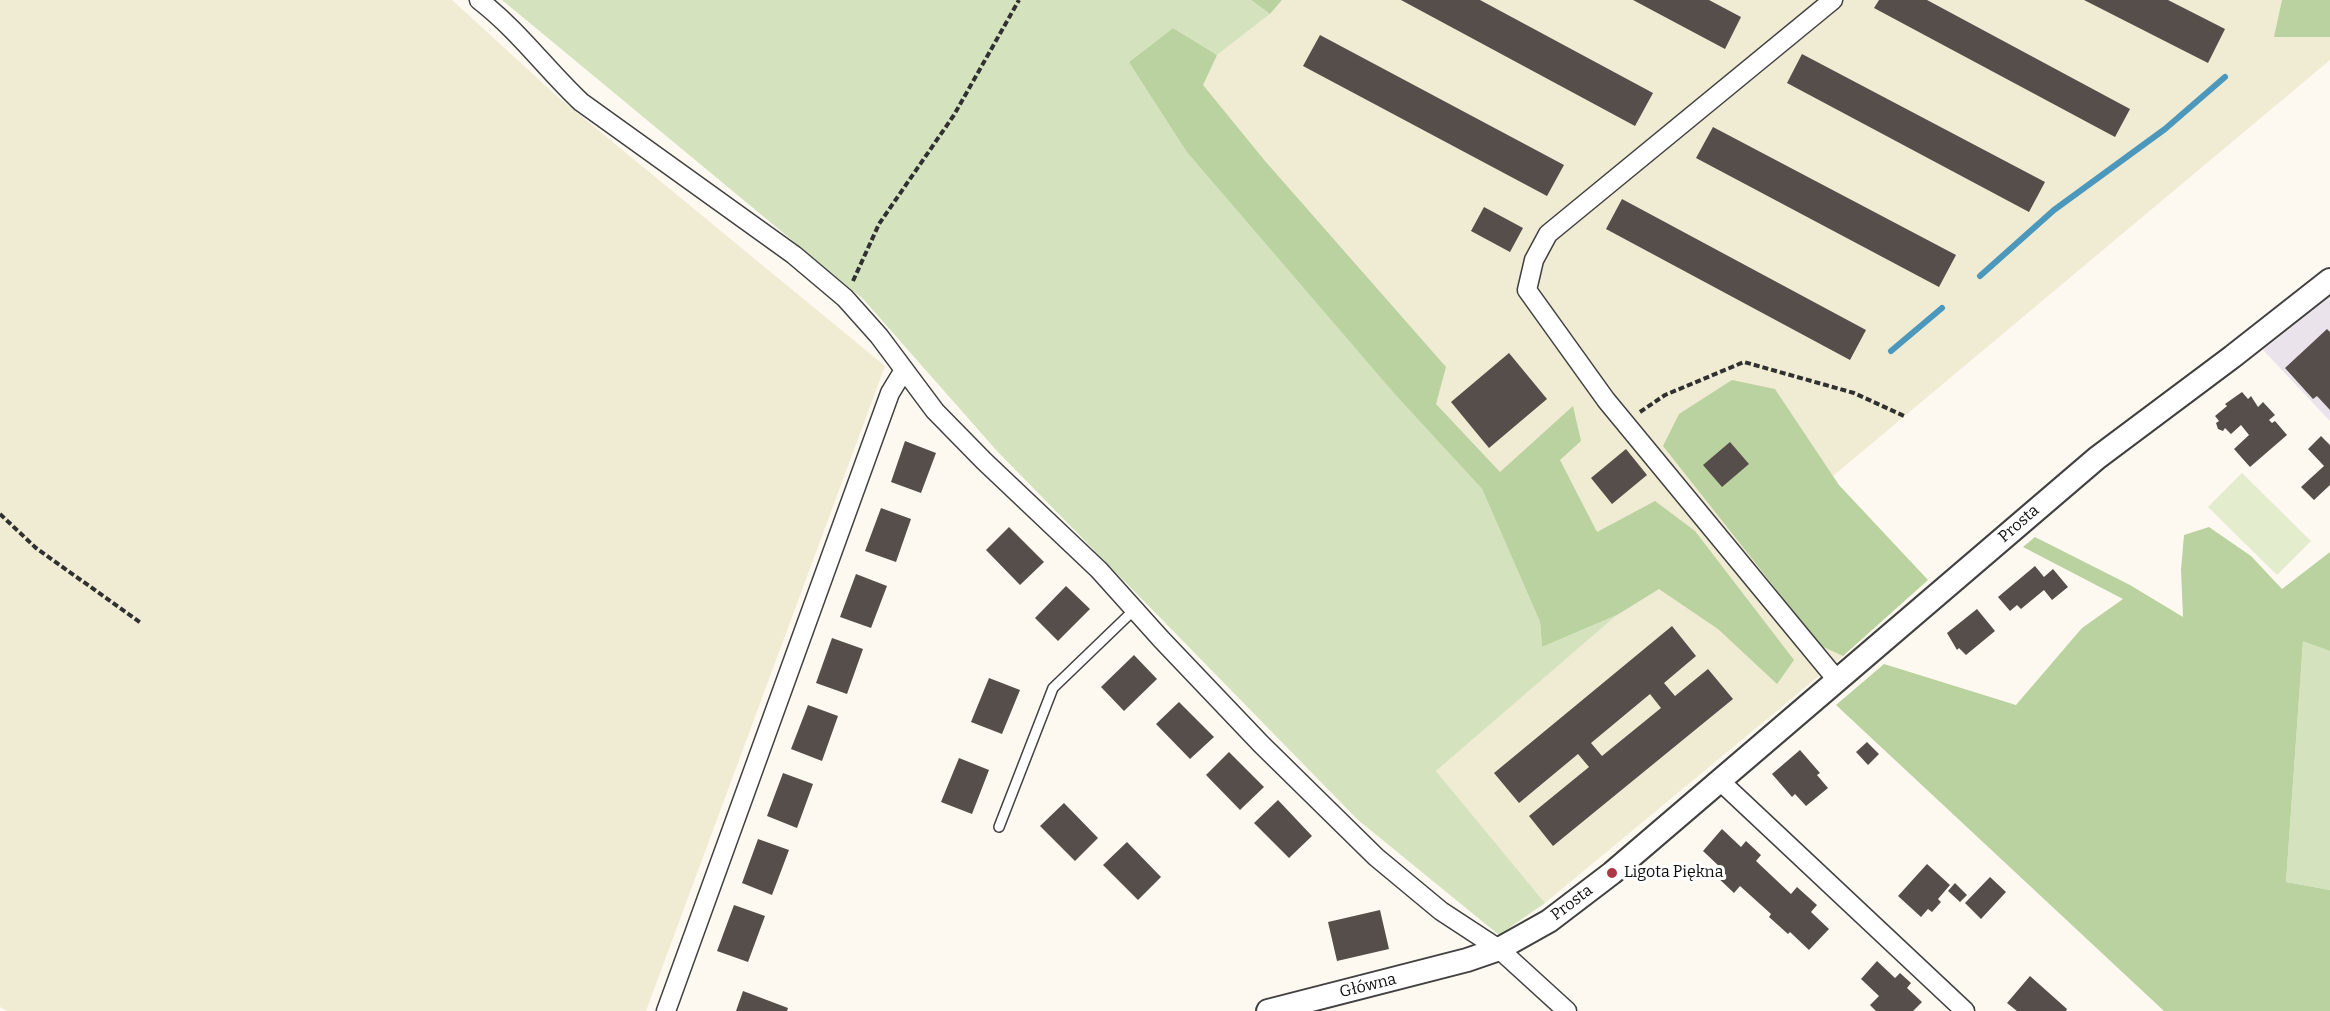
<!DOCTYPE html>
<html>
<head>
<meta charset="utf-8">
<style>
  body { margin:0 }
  canvas { display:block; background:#fdf9f0 }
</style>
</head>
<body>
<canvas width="2330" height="1011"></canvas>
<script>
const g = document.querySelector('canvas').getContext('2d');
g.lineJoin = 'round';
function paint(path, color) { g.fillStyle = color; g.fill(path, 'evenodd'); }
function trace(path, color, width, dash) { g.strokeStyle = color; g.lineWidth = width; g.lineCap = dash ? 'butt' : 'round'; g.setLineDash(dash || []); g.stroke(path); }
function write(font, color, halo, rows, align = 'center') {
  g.font = font + ' Bitter,serif'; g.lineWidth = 6; g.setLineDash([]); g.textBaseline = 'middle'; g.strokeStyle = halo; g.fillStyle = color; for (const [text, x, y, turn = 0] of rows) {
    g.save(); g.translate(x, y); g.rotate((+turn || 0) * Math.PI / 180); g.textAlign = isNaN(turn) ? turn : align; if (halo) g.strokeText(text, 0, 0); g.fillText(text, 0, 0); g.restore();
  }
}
paint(new Path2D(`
  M2330 297V421L2263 350Z`), '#eae3eb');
paint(new Path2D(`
  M0 0H452L558 97 885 366 646 1011H7L0 1007Z
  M1282 0H2282L2275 37H2330V60L1833 476 1775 389 1821 646 1843 656 1545 903 1436 771 1617 615 1187 152 1173 28 1217 55 1270 14Z`), '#f0ebd3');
paint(new Path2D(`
  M502 0H1251L1270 14 1217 55 1173 28 1129 62 1400 400 1482 489 1540 622 1542 647 1617 615 1436 771 1545 903 1499 935 1358 820 997 451 863 299Z
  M2303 640 2330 651V890L2286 882Z`), '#d4e3be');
paint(new Path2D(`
  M1251 0H1282L1270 14Z
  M2282 0H2330V37H2274Z
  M1173 28 1217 55 1203 85 1265 161 1446 367 1436 404 1500 472 1573 406 1581 441 1560 460 1597 532 1655 501 1695 531 1794 660 1777 684 1718 629 1659 589 1617 615 1542 647 1540 622 1482 489 1400 400 1187 152 1129 62Z
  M1732 380 1775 389 1839 485 1928 580 1843 656 1821 646 1663 446 1679 414Z
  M2209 527 2251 556 2282 589 2330 552V651L2303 641 2286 882 2330 890V1011H2164L1836 705 1884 664 2016 705 2082 628 2123 599 2023 547 2035 537 2130 585 2183 617 2181 570 2184 535Z`), '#bad29f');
paint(new Path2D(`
  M2242 473 2311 541 2277 575 2208 507Z`), '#e4ecce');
trace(new Path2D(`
  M1980 276 2054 210 2165 129 2225 77
  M1891 351 1942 308`), '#4c98bc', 6);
paint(new Path2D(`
  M1401 0H1480L1653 93 1635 126Z
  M1633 0H1709L1741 17 1725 49Z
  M1879 0H1927L2130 109 2115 137 1874 8Z
  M2084 0H2168L2225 29 2208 63Z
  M1320 35 1564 165 1547 196 1303 66Z
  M1802 54 2045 182 2029 212 1787 83Z
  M1713 127 1956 255 1939 287 1696 158Z
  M1622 199 1866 330 1850 360 1606 229Z
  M1484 207 1523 228 1510 252 1471 231Z
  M2327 329 2330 332V410L2317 396 2313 399 2285 368Z
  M1509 353 1547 399 1489 448 1451 402Z
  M2242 392 2248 399 2251 396 2258 407 2263 402 2275 415 2269 420 2272 423 2275 421 2287 435 2250 467 2234 449 2249 435 2241 425 2231 434 2225 428 2223 431 2218 429 2216 423 2219 421 2215 416 2227 406 2225 404Z
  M2321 436 2330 445V485L2314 500 2301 487 2324 466 2308 449Z
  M905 441 936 453 921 493 891 482Z
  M1730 442 1749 464 1722 487 1703 465Z
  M1626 449 1647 475 1612 504 1591 478Z
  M881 508 911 519 896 562 865 551Z
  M1009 527 1044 562 1020 585 986 550Z
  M2035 566 2044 577 2053 569 2068 587 2052 600 2044 590 2021 609 2017 605 2010 611 1998 597Z
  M856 574 887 586 871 628 840 617Z
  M1066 586 1090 609 1058 641 1035 618Z
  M1977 609 1995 631 1966 655 1959 648 1957 650 1947 633Z
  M1672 626 1696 656 1664 683 1675 696 1708 669 1733 699 1553 846 1529 816 1589 767 1578 754 1519 803 1494 773ZM1650 694 1661 708 1602 756 1591 743Z
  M832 638 863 649 847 694 816 683Z
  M1134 655 1157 679 1124 711 1101 687Z
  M989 678 1020 690 1002 734 971 722Z
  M1179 702 1214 737 1190 759 1156 724Z
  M808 705 838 716 822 761 791 749Z
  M1867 742 1879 754 1868 765 1856 752Z
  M1800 750 1820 773 1817 775 1828 788 1806 806 1795 794 1792 797 1772 774Z
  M1229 752 1264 787 1240 810 1206 775Z
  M959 758 989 770 972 814 941 802Z
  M783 773 813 784 797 828 767 816Z
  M1278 800 1312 836 1289 858 1254 823Z
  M1064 803 1098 838 1075 861 1040 826Z
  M1722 829 1741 847 1746 841 1761 855 1756 861 1791 894 1797 887 1817 905 1811 912 1829 929 1809 950 1790 932 1788 934 1769 917 1771 914 1740 886 1734 893 1715 875 1721 868 1703 851Z
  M758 839 789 850 772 895 742 883Z
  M1127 842 1161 877 1138 900 1103 865Z
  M1927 864 1950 885 1938 899 1941 902 1932 912 1928 909 1921 917 1898 896Z
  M1990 877 2006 892 1981 919 1965 903Z
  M1955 883 1967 895 1960 902 1948 891Z
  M734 905 765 916 748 962 717 951Z
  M1380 910 1389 949 1337 961 1328 922Z
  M1877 961 1895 978 1900 973 1911 983 1907 988 1922 1002 1913 1011H1876L1870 1005 1879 996 1861 979Z
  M2030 976 2067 1009 2066 1011H2017L2007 1003Z
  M743 991 788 1008 787 1011H736Z`), '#554e4b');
const service = new Path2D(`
  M999 827 1053 688 1134 610`);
const minor = new Path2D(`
  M479 0C518 30 546 69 581 102L794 255 845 298 879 336 935 411 984 461 1099 570 1161 639 1261 744 1376 857 1441 911 1499 949 1567 1011
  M1833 0 1548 234 1534 260 1527 290 1606 400 1837 680
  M1720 781 1965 1011
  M666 1011 890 393 904 370`);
const tertiary = new Path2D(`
  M1268 1011 1467 960 1499 949 1549 921 1612 873 2097 458 2232 357 2330 280`);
trace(service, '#414141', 12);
trace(minor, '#414141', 21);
trace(tertiary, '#414141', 26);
trace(new Path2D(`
  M853 281 879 224 954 115 1019 0
  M1640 412 1665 395 1744 362 1854 393 1904 416
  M0 514 36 548 141 623`), '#303030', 4, [6, 3]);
trace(service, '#fff', 9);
trace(minor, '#fff', 18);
trace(tertiary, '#fff', 22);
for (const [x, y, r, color] of [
  [1612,873,6,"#ac3847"]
]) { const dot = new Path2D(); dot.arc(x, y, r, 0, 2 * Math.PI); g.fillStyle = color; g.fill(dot); trace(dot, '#fff', 2); }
write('16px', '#0e0e0e', '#fff', [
  ["Prosta",2019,524,-41],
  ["Prosta",1572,903,-37],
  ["Główna",1368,986,-14]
]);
write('16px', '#0e0e0e', '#fff', [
  ["Ligota Piękna",1624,873]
], 'left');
</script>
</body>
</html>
